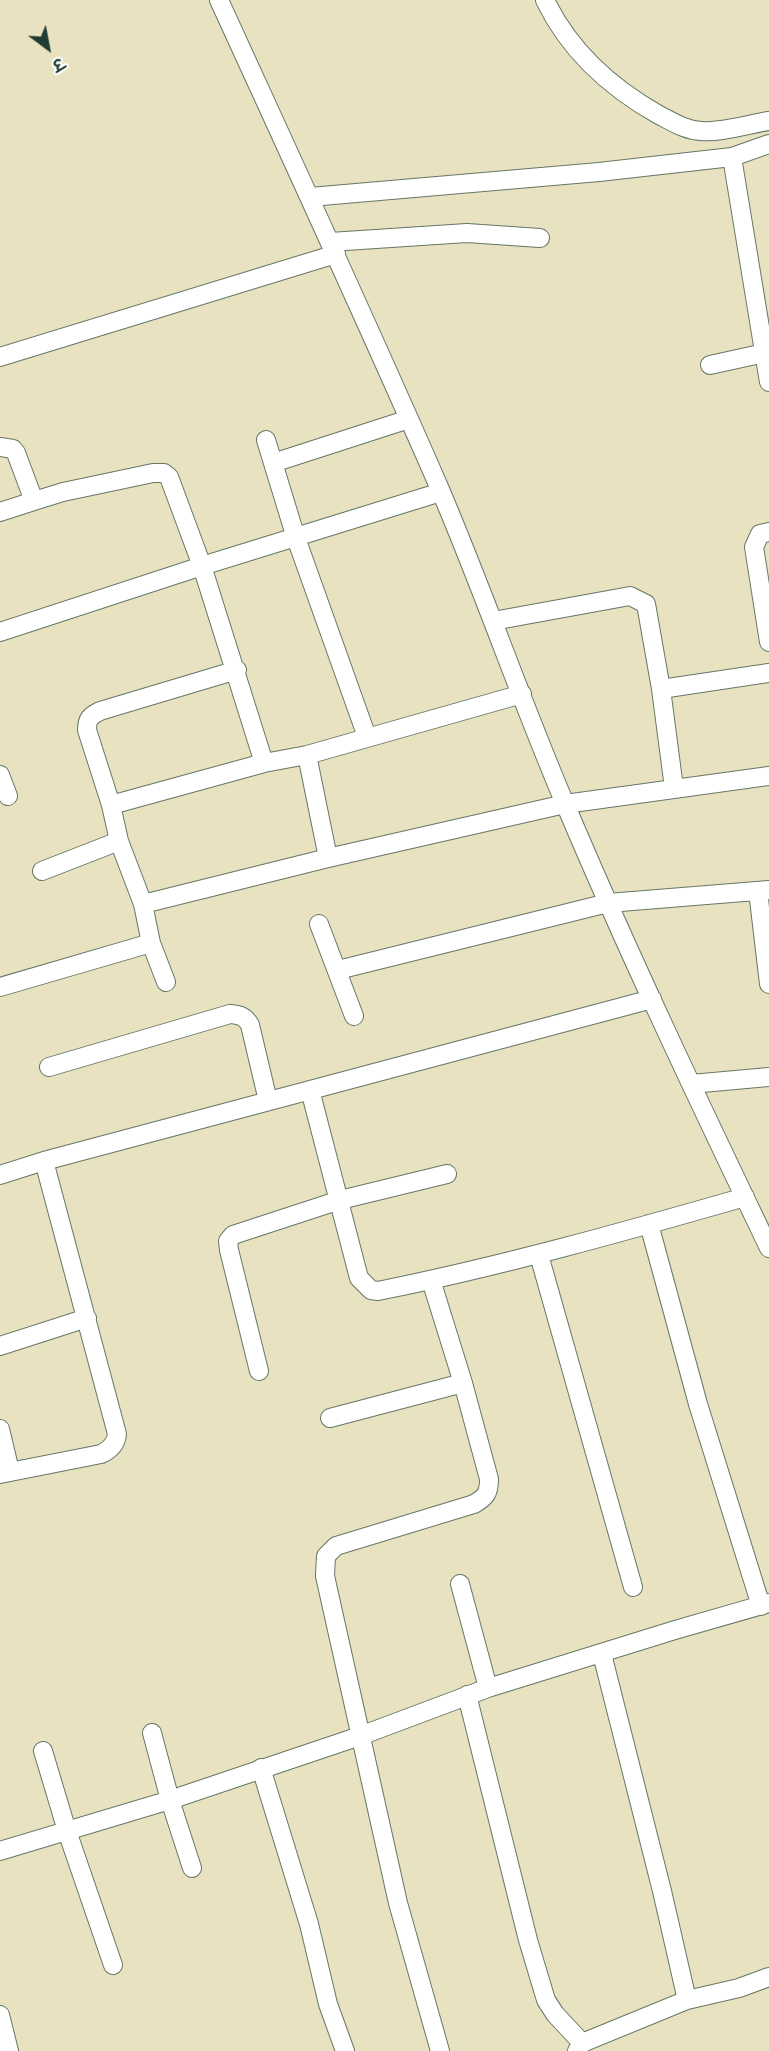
<!DOCTYPE html>
<html>
<head>
<meta charset="utf-8">
<style>
  body { margin:0 }
  #map { position:relative; width:769px; height:2051px; overflow:hidden; background:#e8e2c0; font-family:"Indie Flower","Playpen Sans Deva",sans-serif }
  canvas { display:block }
  .north { position:absolute; left:18px; top:18px; width:60px; height:60px; -webkit-text-stroke:4px #fff; paint-order:stroke; rotate:148deg; font-size:16px; font-weight:700; line-height:24px; text-align:center; color:#1f3d34 }
  .north::after { content:''; display:block; margin:auto; width:21px; height:27px; background:#1f3d34; clip-path:polygon(50% 0,100% 100%,50% 72%,0 100%) }
</style>
</head>
<body>
<div id="map">
<canvas width="769" height="2051"></canvas>
<div class="north">उ</div>
</div>
<script>
const g = document.querySelector('canvas').getContext('2d');
g.lineJoin = 'round';
function trace(path, color, width, dash) { g.strokeStyle = color; g.lineWidth = width; g.lineCap = dash ? 'butt' : 'round'; g.setLineDash(dash || []); g.stroke(path); }
const minor = new Path2D(`
  M219 0C293 162 368 324 439 487 484 592 521 701 566 806 629 955 699 1102 769 1248
  M545 0C569 50 611 88 659 115 673 122 685 130 701 131 719 133 750 124 769 121
  M732 157 769 382
  M310 197 599 172 732 157 769 144
  M330 242 467 233 540 238
  M0 357 336 254
  M710 365 769 352
  M266 440 296 538 367 737
  M0 447 13 449 16 453 34 501 63 492 153 473H164L169 477 202 566 264 763
  M273 463 409 419
  M0 512 34 501
  M769 532 760 534 754 547 769 642
  M493 621 630 596 646 604 661 689 674 788
  M0 632 202 566 441 492
  M661 689 769 673
  M307 755 328 858
  M0 775 8 796
  M111 805 264 763 307 755 522 694
  M42 871 119 841
  M758 891 769 984
  M143 904 328 858 565 804 769 776
  M319 924 354 1016
  M338 970 608 903 769 890
  M166 982 151 943 143 904 119 841 111 805 87 730C87 719 90 716 100 711L237 670
  M0 987 151 943
  M49 1067 230 1014C240 1015 245 1016 250 1025L268 1101
  M691 1084 769 1077
  M310 1090 359 1278 371 1290 378 1291C502 1266 623 1232 745 1197
  M0 1175 44 1161 652 999
  M649 1224 698 1404 761 1606
  M539 1255 633 1587
  M431 1280 463 1383 489 1479C489 1493 486 1497 474 1504L336 1546 326 1556 325 1576 398 1903 440 2051
  M0 1346 87 1318
  M259 1371 229 1250 228 1241 233 1235 340 1200 447 1174
  M330 1418 463 1383
  M0 1429 10 1471
  M0 1474 101 1454C110 1450 116 1444 117 1434L44 1161
  M460 1584 488 1688
  M602 1654 662 1891 687 2000
  M467 1695 528 1940 546 2000 555 2014 582 2043
  M152 1733 170 1800 192 1868
  M43 1751 67 1831 113 1965
  M261 1768 309 1924 328 2004 345 2051
  M0 1851 170 1800 360 1736 488 1688 675 1630 769 1603
  M0 2015 9 2051
  M577 2051 582 2043 687 2000 739 1988 769 1977`);
trace(minor, '#657765', 20);
trace(minor, '#fff', 18);
</script>
</body>
</html>
